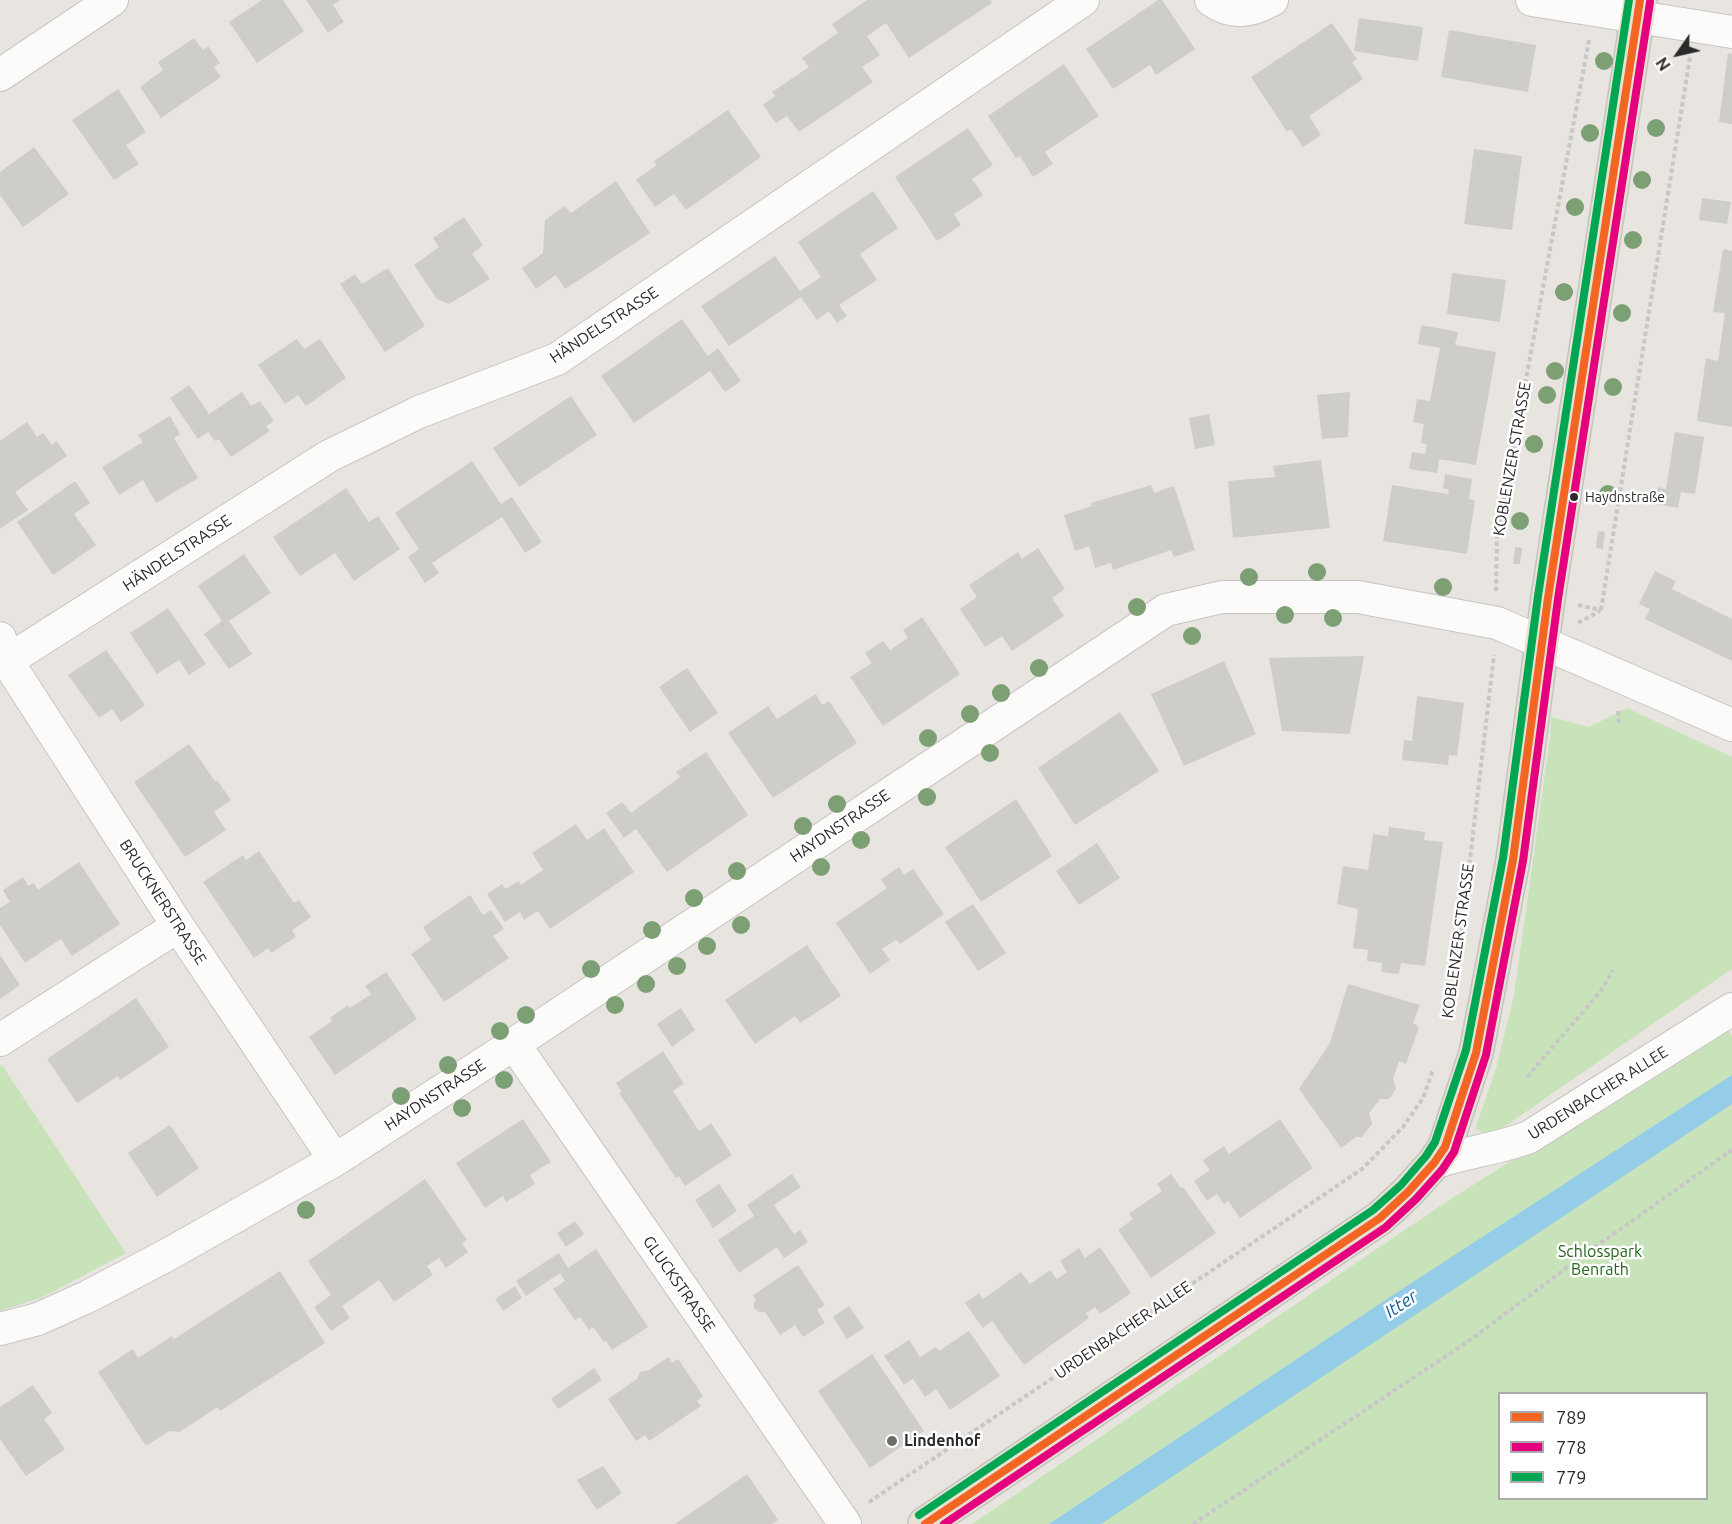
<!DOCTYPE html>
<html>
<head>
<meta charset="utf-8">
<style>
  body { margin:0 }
  #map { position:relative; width:1732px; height:1524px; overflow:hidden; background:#e8e5e0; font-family:Ubuntu,sans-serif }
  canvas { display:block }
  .legend { position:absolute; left:1498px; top:1392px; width:210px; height:108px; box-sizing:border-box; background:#fff; border:2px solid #aaa; margin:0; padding:8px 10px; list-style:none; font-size:18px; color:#2a2a2a }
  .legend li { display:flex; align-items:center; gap:12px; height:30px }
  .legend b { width:30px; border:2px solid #aaa }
  .north { position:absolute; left:1648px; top:24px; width:60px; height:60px; -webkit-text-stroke:4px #fff; paint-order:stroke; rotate:236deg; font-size:16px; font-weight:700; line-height:24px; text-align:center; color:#2a2a2a }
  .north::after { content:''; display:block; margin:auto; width:21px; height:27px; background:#2a2a2a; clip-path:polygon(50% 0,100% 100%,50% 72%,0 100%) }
</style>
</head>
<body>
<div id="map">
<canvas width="1732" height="1524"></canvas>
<ul class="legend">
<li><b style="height:8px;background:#f26522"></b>789</li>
<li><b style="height:8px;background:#e5007d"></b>778</li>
<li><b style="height:8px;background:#00a651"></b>779</li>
</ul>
<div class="north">N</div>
</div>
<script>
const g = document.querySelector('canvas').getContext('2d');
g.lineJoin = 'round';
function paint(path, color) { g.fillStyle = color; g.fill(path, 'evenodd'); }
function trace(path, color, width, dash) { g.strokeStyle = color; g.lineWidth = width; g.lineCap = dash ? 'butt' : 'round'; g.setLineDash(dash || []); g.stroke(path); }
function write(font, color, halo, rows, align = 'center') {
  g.font = font + ' Ubuntu,sans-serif'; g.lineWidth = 5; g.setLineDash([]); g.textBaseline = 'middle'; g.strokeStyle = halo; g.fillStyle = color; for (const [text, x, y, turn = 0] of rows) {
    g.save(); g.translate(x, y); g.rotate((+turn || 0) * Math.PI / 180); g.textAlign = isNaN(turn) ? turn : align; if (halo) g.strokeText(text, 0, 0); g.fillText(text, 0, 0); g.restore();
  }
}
paint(new Path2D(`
  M1627 708 1732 757V969L1491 1136 1475 1129 1496 1069 1514 995 1550 738 1551 717 1589 727Z
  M1725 1025 1732 1036V1524H972L1440 1206ZM1500 1394H1706V1498H1500Z
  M2 1065 126 1253 43 1297 0 1311V1066Z`), '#c8e3b9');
paint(new Path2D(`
  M1732 1075V1104L1101 1524H1049L1393 1295Z`), '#95cce8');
paint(new Path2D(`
  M262 0H283L304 31 257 63 229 22Z
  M306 0H340L333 5 344 22 328 33Z
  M867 0H990L992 3 909 58 886 23 867 36 880 55 862 67 873 82 799 132 787 116 776 123 763 105 775 96 772 92 809 67 802 58 838 33 832 24Z
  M1158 0H1162L1195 49 1156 75 1150 65 1113 89 1086 49Z
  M1359 18 1423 27 1418 61 1354 51Z
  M1332 23 1357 59 1352 62 1363 79 1309 116 1321 135 1303 147 1291 129 1287 132 1251 77Z
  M1449 30 1536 45 1528 92 1441 77Z
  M194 38 203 50 208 46 220 63 214 67 221 77 161 118 140 87 163 70 158 62Z
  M1728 53 1732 54V124L1719 122Z
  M1064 64 1099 116 1045 152 1053 164 1033 177 1020 156 1016 158 988 116Z
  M118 89 146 132 126 145 139 164 114 180 72 120Z
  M728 110 761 157 686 210 674 194 655 207 636 180 657 165 654 161Z
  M968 128 993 165 972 179 983 195 954 214 961 225 937 241 895 177Z
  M34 147 69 194 23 227 0 195V172Z
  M1474 149 1522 156 1512 230 1464 224Z
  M616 181 650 233 565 289 556 275 536 289 522 268 543 253 545 220 565 206 571 213Z
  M873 191 898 228 860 254 877 280 839 305 847 316 837 323 829 311 817 320 801 297 729 346 701 306 775 256 800 291 821 277 798 242Z
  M1702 198 1731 202 1727 224 1699 220Z
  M464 217 483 245 472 254 490 279 449 304 437 299 414 265 439 247 433 238Z
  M1723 249 1732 251V427L1697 421 1706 358 1718 361 1725 313 1713 312Z
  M388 268 425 326 385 352 340 284 355 274 362 284Z
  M1452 273 1506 280 1500 322 1447 314Z
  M682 319 708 356 718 348 741 381 725 392 710 371 634 423 601 376Z
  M1421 325 1458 332 1455 345 1496 352 1476 465 1439 459 1437 473 1409 469 1412 452 1425 454 1427 444 1421 443 1424 424 1413 422 1417 399 1430 401 1440 348 1418 344Z
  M297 339 304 349 320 339 346 378 306 406 298 395 285 404 258 365Z
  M189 385 209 414 242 392 251 406 260 401 274 421 266 426 270 431 231 457 219 439 215 441 208 432 198 439 170 398Z
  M1350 392 1348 437 1322 439 1317 395Z
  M571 396 597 435 519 487 493 448Z
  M1209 414 1215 445 1195 449 1189 418Z
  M170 416 180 434 174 438 198 478 156 503 143 480 119 495 102 467 143 442 138 435Z
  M27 422 37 437 43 433 52 445 57 441 67 456 15 492 28 510 0 529V441Z
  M1675 432 1704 437 1695 494 1681 492 1678 508 1655 504 1658 487 1666 489Z
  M1321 460 1330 528 1233 538 1228 481 1275 477 1273 466Z
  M472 461 501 504 512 497 542 542 525 553 502 517 432 563 439 573 425 583 408 557 419 549 395 513Z
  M1445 474 1472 479 1469 499 1475 500 1467 554 1383 541 1392 485 1448 494 1449 490 1443 488Z
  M75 481 90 503 74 514 96 545 53 575 17 522Z
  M1151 485 1154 493 1174 486 1195 550 1174 557 1171 550 1113 570 1111 563 1095 568 1089 546 1075 551 1064 515 1092 506 1091 503Z
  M346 488 369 522 378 516 400 549 354 581 335 553 300 576 273 537Z
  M1598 531 1605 532 1603 549 1596 548Z
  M1515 547 1522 548 1520 564H1513Z
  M1038 548 1065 589 1052 598 1064 616 1012 651 1002 636 985 647 960 609 977 597 969 585 1018 552 1022 559Z
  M244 554 271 593 229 621 252 654 229 669 204 634 222 621 198 586Z
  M1655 571 1676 581 1672 589 1732 619V661L1645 619 1650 609 1639 604Z
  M168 608 206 664 189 675 179 660 157 674 130 633Z
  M922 617 960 674 883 726 850 677 872 663 865 653 883 641 890 650 908 638 903 630Z
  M106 650 145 705 121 722 112 709 99 718 68 675Z
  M1364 656 1350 734 1282 731 1269 658Z
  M1224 661 1256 734 1184 766 1151 694Z
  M687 668 718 713 690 732 659 687Z
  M816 694 822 705 829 701 857 743 773 798 728 733 768 706 777 719Z
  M1417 696 1464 703 1457 756 1449 755 1448 765 1402 760 1404 740 1412 741Z
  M1120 712 1159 771 1075 825 1038 768Z
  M189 744 215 781 217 780 231 800 214 812 226 830 185 857 134 782Z
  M706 752 748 815 667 872 636 829 624 838 606 813 622 802 631 813 680 777 676 772Z
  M1016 799 1052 856 981 902 945 847Z
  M576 824 587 840 604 828 634 872 550 929 538 911 524 920 520 912 505 922 487 894 502 884 505 889 519 881 521 885 543 870 532 853Z
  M1389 827 1425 832 1424 840 1443 842 1425 966 1401 963 1399 974 1381 972 1382 963 1367 961 1368 950 1353 948 1358 909 1337 904 1343 866 1368 870 1373 834 1388 836Z
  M1097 843 1120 878 1079 905 1056 871Z
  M259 851 294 903 299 900 311 917 292 930 296 937 271 953 268 948 254 958 203 882 243 855 246 860Z
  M79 862 120 924 72 956 61 939 25 963 0 925V908L10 902 3 890 23 877 28 886 34 883 38 890Z
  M899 867 904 875 913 869 944 914 900 944 896 940 882 949 890 960 870 974 836 923 887 888 881 879Z
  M470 895 483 915 491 910 504 929 493 936 509 958 444 1002 411 954 431 940 423 927Z
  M973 904 1006 953 978 971 945 922Z
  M807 945 841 996 800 1023 795 1016 755 1044 725 1000Z
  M0 955 20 985 0 999Z
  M386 972 417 1019 335 1075 309 1037 332 1021 330 1018 348 1005 350 1008 371 994 365 986Z
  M1348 984 1420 1005 1413 1023 1419 1027 1406 1064 1399 1061 1393 1079 1396 1089 1389 1099H1380L1369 1113 1372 1124 1362 1137H1356L1341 1148 1299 1089 1330 1043Z
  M136 998 169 1047 120 1080 118 1076 77 1103 47 1059Z
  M681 1008 695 1030 672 1047 657 1024Z
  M663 1051 684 1084 673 1091 699 1131 711 1123 732 1155 685 1186 679 1176 676 1178 619 1093 622 1092 616 1083Z
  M523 1119 551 1162 530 1175 535 1184 506 1202 503 1196 485 1208 456 1163Z
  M1280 1119 1313 1168 1240 1218 1228 1201 1224 1204 1217 1194 1207 1201 1194 1181 1210 1170 1203 1160 1224 1146 1229 1154Z
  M170 1125 199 1168 157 1197 128 1153Z
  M792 1174 801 1187 774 1205 794 1234 800 1230 808 1242 784 1258 777 1247 739 1273 718 1240 754 1216 747 1205Z
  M1171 1174 1181 1188 1183 1187 1216 1233 1151 1278 1118 1230 1133 1219 1129 1214 1162 1191 1157 1184Z
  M425 1179 467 1240 462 1243 468 1252 446 1268 439 1258 427 1266 433 1275 394 1302 379 1280 342 1306 350 1318 331 1331 314 1307 331 1295 308 1261Z
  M719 1184 737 1211 713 1228 695 1200Z
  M575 1221 584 1234 566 1247 557 1233Z
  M1100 1247 1131 1293 1100 1314 1095 1307 1086 1313 1089 1318 1024 1365 992 1321 983 1328 965 1303 979 1293 983 1299 1021 1272 1030 1284 1050 1270 1057 1279 1067 1272 1060 1261 1079 1248 1085 1258Z
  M596 1249 648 1327 612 1350 606 1341 604 1342 593 1327 589 1330 580 1317 575 1320 553 1289 565 1281 560 1273 526 1296 516 1281 559 1253 568 1268Z
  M798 1265 825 1305 817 1310 825 1323 803 1337 795 1325 780 1335 765 1312H759L754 1308V1303L756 1299 753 1295Z
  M280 1271 325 1343 220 1411 218 1407 179 1432 169 1431 146 1446 98 1372 133 1349 138 1358 172 1336 174 1339Z
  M515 1286 522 1298 503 1311 495 1299Z
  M849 1306 864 1328 847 1339 833 1317Z
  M969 1331 1000 1376 950 1410 936 1389 925 1397 913 1379 904 1385 884 1356 909 1340 920 1357 936 1347 939 1351Z
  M872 1354 924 1431 870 1468 818 1391Z
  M669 1357 672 1363 678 1359 703 1396 697 1401 701 1406 649 1441 645 1435 636 1441 608 1399 637 1379 640 1372 649 1370Z
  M594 1368 602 1380 558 1409 551 1399Z
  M33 1385 52 1413 44 1419 65 1449 26 1476 0 1439V1407Z
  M603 1466 622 1493 597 1510 577 1480Z
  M747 1474 778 1520 772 1524H675Z`), '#cfcdc9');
const minor = new Path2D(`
  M1211 0C1232 15 1250 12 1272 0
  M1532 0 1732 32
  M0 75 112 0
  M0 638 7 661 178 926 335 1160
  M7 661 329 456 419 412 557 359 1083 0
  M0 1040 178 926
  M514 1044 845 1524
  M1434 1163C1465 1152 1498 1149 1529 1137L1732 1009
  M0 1329 38 1319 89 1296 169 1254 335 1160 514 1044 1166 610 1222 597H1358L1497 623 1732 725`);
const major = new Path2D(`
  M925 1524 1380 1218 1408 1192 1434 1163 1445 1147 1476 1053 1513 860 1548 598 1640 0`);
trace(minor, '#c6c4c5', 34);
trace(major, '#c4c3c1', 36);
trace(new Path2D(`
  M1496 591 1497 535 1589 40
  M1578 605 1601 610
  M1601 610 1690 57
  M1578 623 1600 611
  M1618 711 1619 725
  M1458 961 1494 655
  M1527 1077 1600 992 1613 970
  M869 1502 1362 1169 1403 1127 1423 1098 1433 1070
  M1193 1524 1466 1343 1581 1257 1732 1150`), '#c8c7c7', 4, [4.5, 3]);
trace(minor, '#fcfbfa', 32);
trace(major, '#e5e2d4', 33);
trace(new Path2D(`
  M925 1524 1380 1218 1408 1192 1434 1163 1445 1147 1476 1053 1513 860 1548 598 1640 0`), '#f26522', 8);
trace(new Path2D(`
  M944 1524 1386 1227 1416 1199 1442 1170 1454 1152 1486 1055 1523 861 1558 599 1650 2`), '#e5007d', 8);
trace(new Path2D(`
  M919 1515 1373 1210 1401 1185 1426 1156 1435 1142 1466 1050 1503 858 1538 596 1629 0`), '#00a651', 8);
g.fillStyle = '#7d9f74';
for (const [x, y] of [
  [1604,61],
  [1656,128],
  [1590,133],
  [1642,180],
  [1575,207],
  [1633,240],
  [1564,292],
  [1622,313],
  [1555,371],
  [1613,387],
  [1547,395],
  [1534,444],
  [1608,494],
  [1520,521],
  [1317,572],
  [1249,577],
  [1443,587],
  [1137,607],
  [1285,615],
  [1333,618],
  [1192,636],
  [1039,668],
  [1001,693],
  [970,714],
  [928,738],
  [990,753],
  [927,797],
  [837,804],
  [803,826],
  [861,840],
  [821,867],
  [737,871],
  [694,898],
  [741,925],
  [652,930],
  [707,946],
  [677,966],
  [591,969],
  [646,984],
  [615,1005],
  [526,1015],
  [500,1031],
  [448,1065],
  [504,1080],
  [401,1096],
  [462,1108],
  [306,1210]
]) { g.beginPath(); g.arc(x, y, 9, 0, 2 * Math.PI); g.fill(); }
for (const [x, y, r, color] of [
  [1574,497,5,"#2a2a2a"],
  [892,1441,6,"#6c6b6a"]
]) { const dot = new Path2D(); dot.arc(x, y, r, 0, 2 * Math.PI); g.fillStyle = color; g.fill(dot); trace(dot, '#fff', 2); }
write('14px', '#2a2a2a', '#fff', [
  ["Haydnstraße",1585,497]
], 'left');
write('16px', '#2a2a2a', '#fff', [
  ["HÄNDELSTRASSE",604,325,-33],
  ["KOBLENZER STRASSE",1512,459,-80],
  ["HÄNDELSTRASSE",177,553,-33],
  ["HAYDNSTRASSE",840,826,-34],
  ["BRUCKNERSTRASSE",163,902,57],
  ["KOBLENZER STRASSE",1458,941,-82],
  ["URDENBACHER ALLEE",1598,1093,-32],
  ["HAYDNSTRASSE",435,1095,-33],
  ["GLUCKSTRASSE",679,1284,55],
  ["URDENBACHER ALLEE",1123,1330,-34]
]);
write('16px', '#26651b', '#fff', [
  ["Schlosspark",1600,1252],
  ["Benrath",1600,1270]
]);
write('bold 16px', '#2a2a2a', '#fff', [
  ["Lindenhof",904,1441]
], 'left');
write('italic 18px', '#105f97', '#fff', [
  ["Itter",1401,1304,-34]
]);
</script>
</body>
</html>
